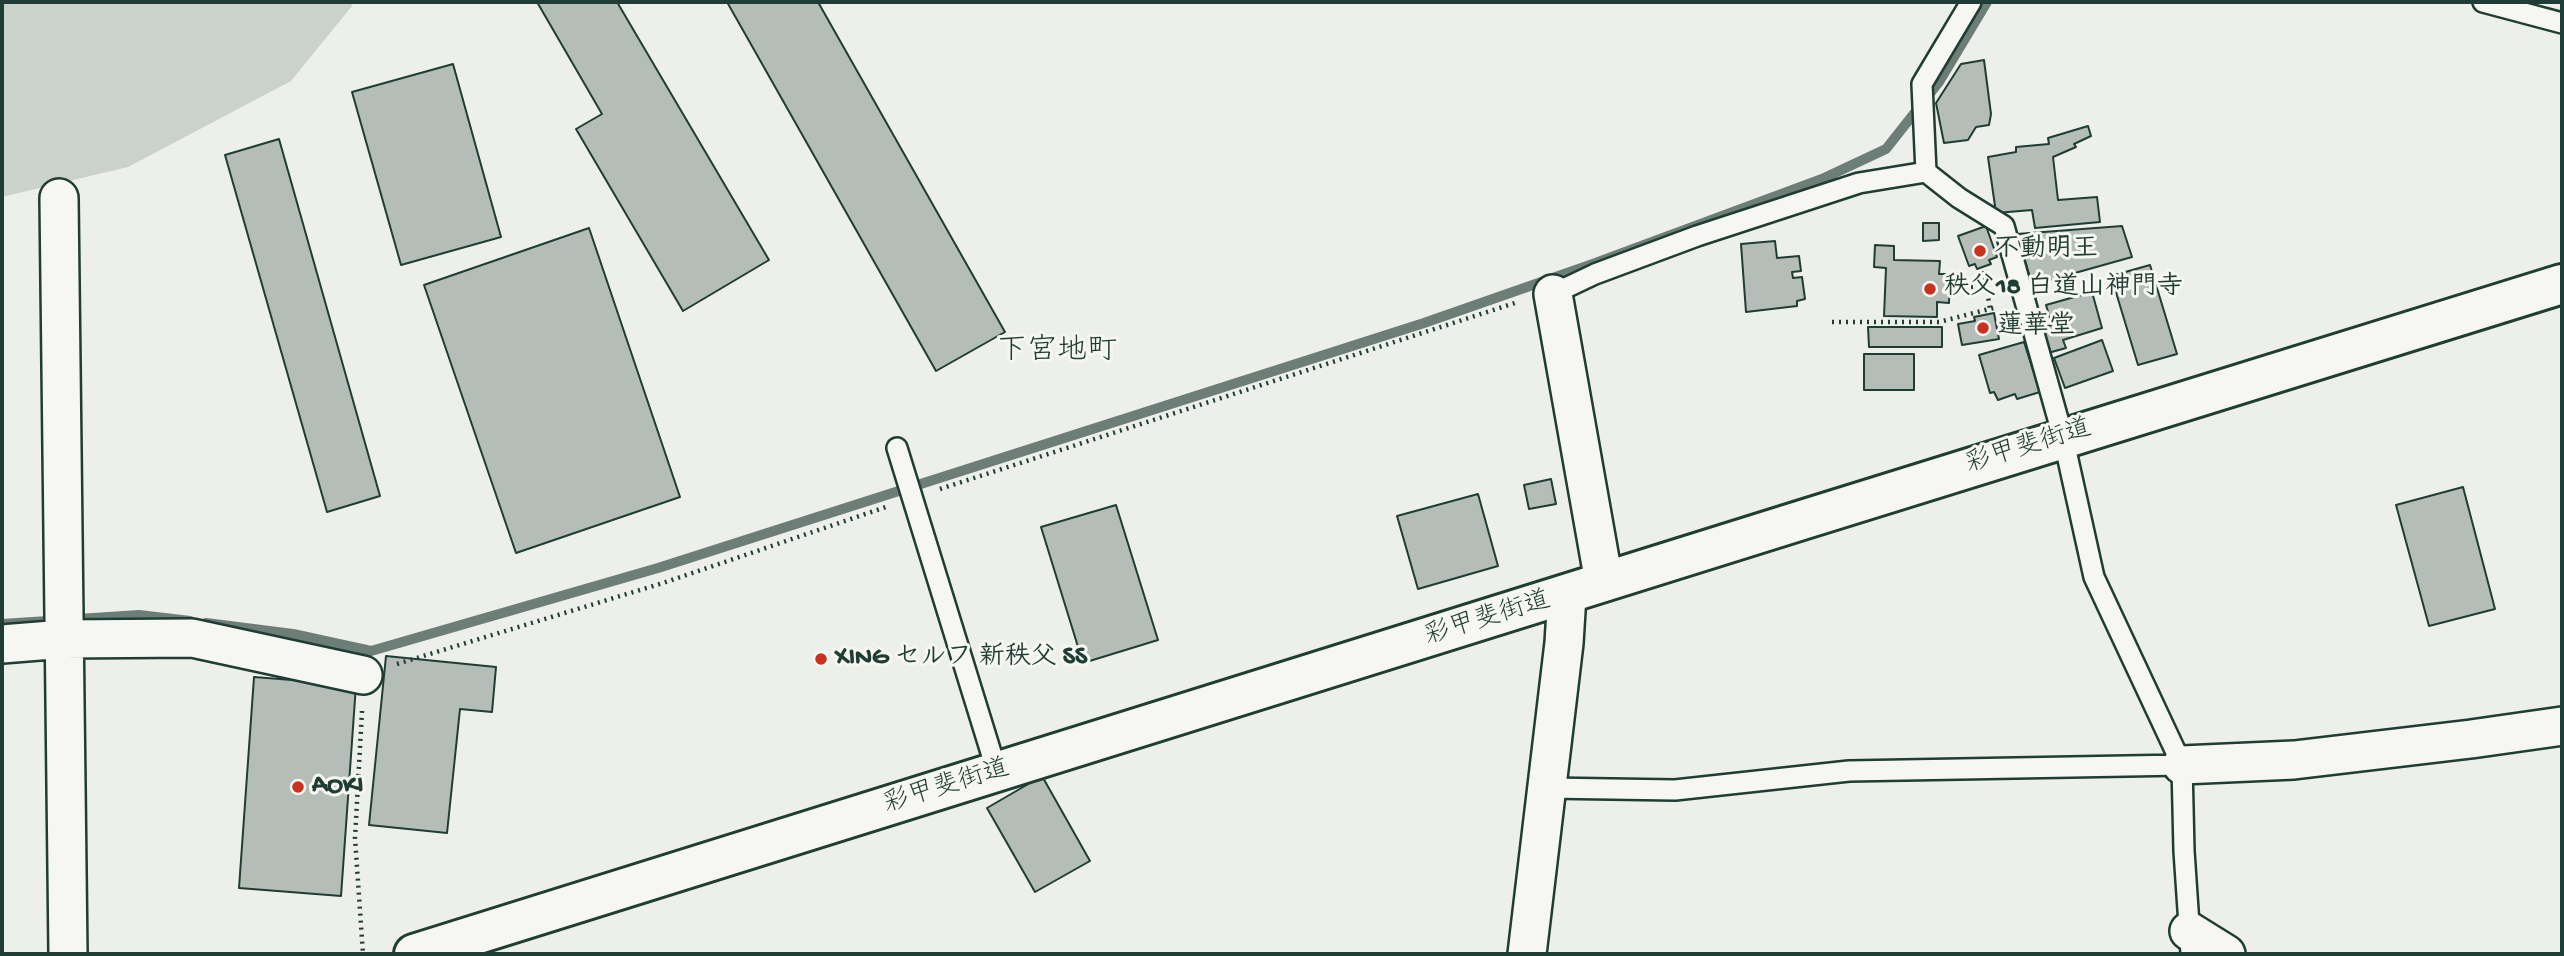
<!DOCTYPE html>
<html>
<head>
<meta charset="utf-8">
<style>
  body { margin:0 }
  #map { position:relative; width:2564px; height:956px; overflow:hidden; background:#edefea; font-family:"Gochi Hand",sans-serif }
  canvas { display:block }
  .frame { position:absolute; inset:0; border:4px solid #1f3d34; pointer-events:none }
</style>
</head>
<body>
<div id="map">
<canvas width="2564" height="956"></canvas>
<div class="frame"></div>
</div>
<script>
const g = document.querySelector('canvas').getContext('2d');
g.lineJoin = 'round';
function paint(path, color) { g.fillStyle = color; g.fill(path, 'evenodd'); }
function trace(path, color, width, dash) { g.strokeStyle = color; g.lineWidth = width; g.lineCap = dash ? 'butt' : 'round'; g.setLineDash(dash || []); g.stroke(path); }
function write(font, color, halo, rows, align = 'center') {
  g.font = font + ' "Gochi Hand","Klee One",sans-serif'; g.lineWidth = 6; g.setLineDash([]); g.textBaseline = 'middle'; g.strokeStyle = halo; g.fillStyle = color; for (const [text, x, y, turn = 0] of rows) {
    g.save(); g.translate(x, y); g.rotate((+turn || 0) * Math.PI / 180); g.textAlign = isNaN(turn) ? turn : align; if (halo) g.strokeText(text, 0, 0); g.fillText(text, 0, 0); g.restore();
  }
}
paint(new Path2D(`
  M2 2H351L352 6 291 81 128 167 2 197Z`), '#cbd2cc');
trace(new Path2D(`
  M206 623 293 634 371 651 658 568 1424 323 1590 265 1822 179 1886 149 1939 82 1987 2
  M2 624 139 615 190 621`), '#6c7e77', 10);
const building = new Path2D(`
  M537 2H617L769 260 683 311 576 129 602 114Z
  M727 2H818L1005 332 936 371Z
  M1984 60 1991 114 1989 125 1976 127 1968 140 1944 143 1936 103 1961 64Z
  M453 64 501 237 401 265 352 92Z
  M2088 126 2091 136 2074 144 2076 147 2053 157 2058 200 2097 197 2100 222 2035 228 2032 210 1996 213 1988 157 2016 152V147L2049 144 2048 138Z
  M279 139 380 496 327 512 225 155Z
  M1923 223H1939V240L1923 241Z
  M1986 226 1997 257 1989 260 1991 264 1977 269 1975 264 1969 266 1958 236Z
  M2122 226 2132 257 2032 285 2017 234Z
  M589 228 680 497 516 553 424 285Z
  M1775 241 1777 258 1799 256 1801 271 1792 272 1793 278 1802 277 1805 299 1797 301V306L1746 312 1741 244Z
  M1875 245 1894 246V260L1940 261 1939 274H1950L1949 303 1937 302V317L1884 316 1886 268 1874 267Z
  M2150 265 2177 354 2138 365 2111 276Z
  M2092 292 2102 328 2063 340 2066 348 2048 353 2040 328 2052 325 2046 305Z
  M1994 313 1999 339 1962 345 1958 324 1975 321 1974 317Z
  M1868 327H1942V347H1869Z
  M2102 340 2113 371 2065 388 2054 358Z
  M2024 342 2040 392 2017 399 2015 394 1998 400 1994 392 1990 393 1979 355Z
  M1864 354H1914V390H1864Z
  M1551 479 1556 504 1529 509 1524 485Z
  M2463 487 2495 609 2429 626 2396 505Z
  M1478 494 1498 566 1418 589 1397 516Z
  M1116 505 1158 640 1083 663 1041 527Z
  M386 656 496 667 492 712 460 709 447 833 369 825Z
  M254 677 356 685 341 896 239 888Z
  M1042 776 1090 861 1035 892 987 808Z`);
paint(building, '#b4bdb8');
trace(building, '#1f3d34', 2);
const lane = new Path2D(`
  M2483 2 2562 23
  M1926 172 1959 198 2004 226 2063 437 2094 577 2182 765 2184 851 2191 954
  M1553 294 1595 274 1697 236 1859 183 1926 172 1922 84 1971 2
  M897 448 997 772
  M1547 788 1675 790 1849 771 2182 765`);
const street = new Path2D(`
  M59 198 68 954
  M1553 294 1604 582
  M2 644 64 639 192 638 363 675
  M2182 765 2294 760 2471 739 2562 726
  M2189 931 2226 954
  M1527 954 1564 643 1567 595`);
const highway = new Path2D(`
  M414 954C1130 733 1845 504 2562 284`);
trace(lane, '#1f3d34', 24);
trace(street, '#1f3d34', 42);
trace(highway, '#1f3d34', 44);
trace(new Path2D(`
  M1984 271 1990 309
  M1950 288 1986 286
  M1832 322H1939L1997 307
  M940 489 1518 302
  M397 664 663 583 886 507
  M362 711 355 838 363 954`), '#1f3d34', 4.5, [2, 5]);
trace(lane, '#f6f6f2', 19);
trace(street, '#f6f6f2', 37);
trace(highway, '#f6f6f2', 38);
for (const [x, y, r, color] of [
  [1980,251,7,"#c8321e"],
  [1930,289,7,"#c8321e"],
  [1983,328,7,"#c8321e"],
  [821,659,7,"#c8321e"],
  [298,787,7,"#c8321e"]
]) { const dot = new Path2D(); dot.arc(x, y, r, 0, 2 * Math.PI); g.fillStyle = color; g.fill(dot); trace(dot, '#f6f6f2', 2.5); }
write('bold 26px', '#1f3d34', '#f6f6f2', [
  ["不動明王",1994,251],
  ["秩父18 白道山神門寺",1944,289],
  ["蓮華堂",1997,328],
  ["XING セルフ 新秩父 SS",835,659],
  ["AOKI",312,787]
], 'left');
write('26px', '#1f3d34', '#f6f6f2', [
  ["彩甲斐街道",2029,448,-17],
  ["彩甲斐街道",1488,620,-17],
  ["彩甲斐街道",947,788,-17]
]);
write('30px', '#1f3d34', '#f6f6f2', [
  ["下宮地町",1057,353]
]);
</script>
</body>
</html>
